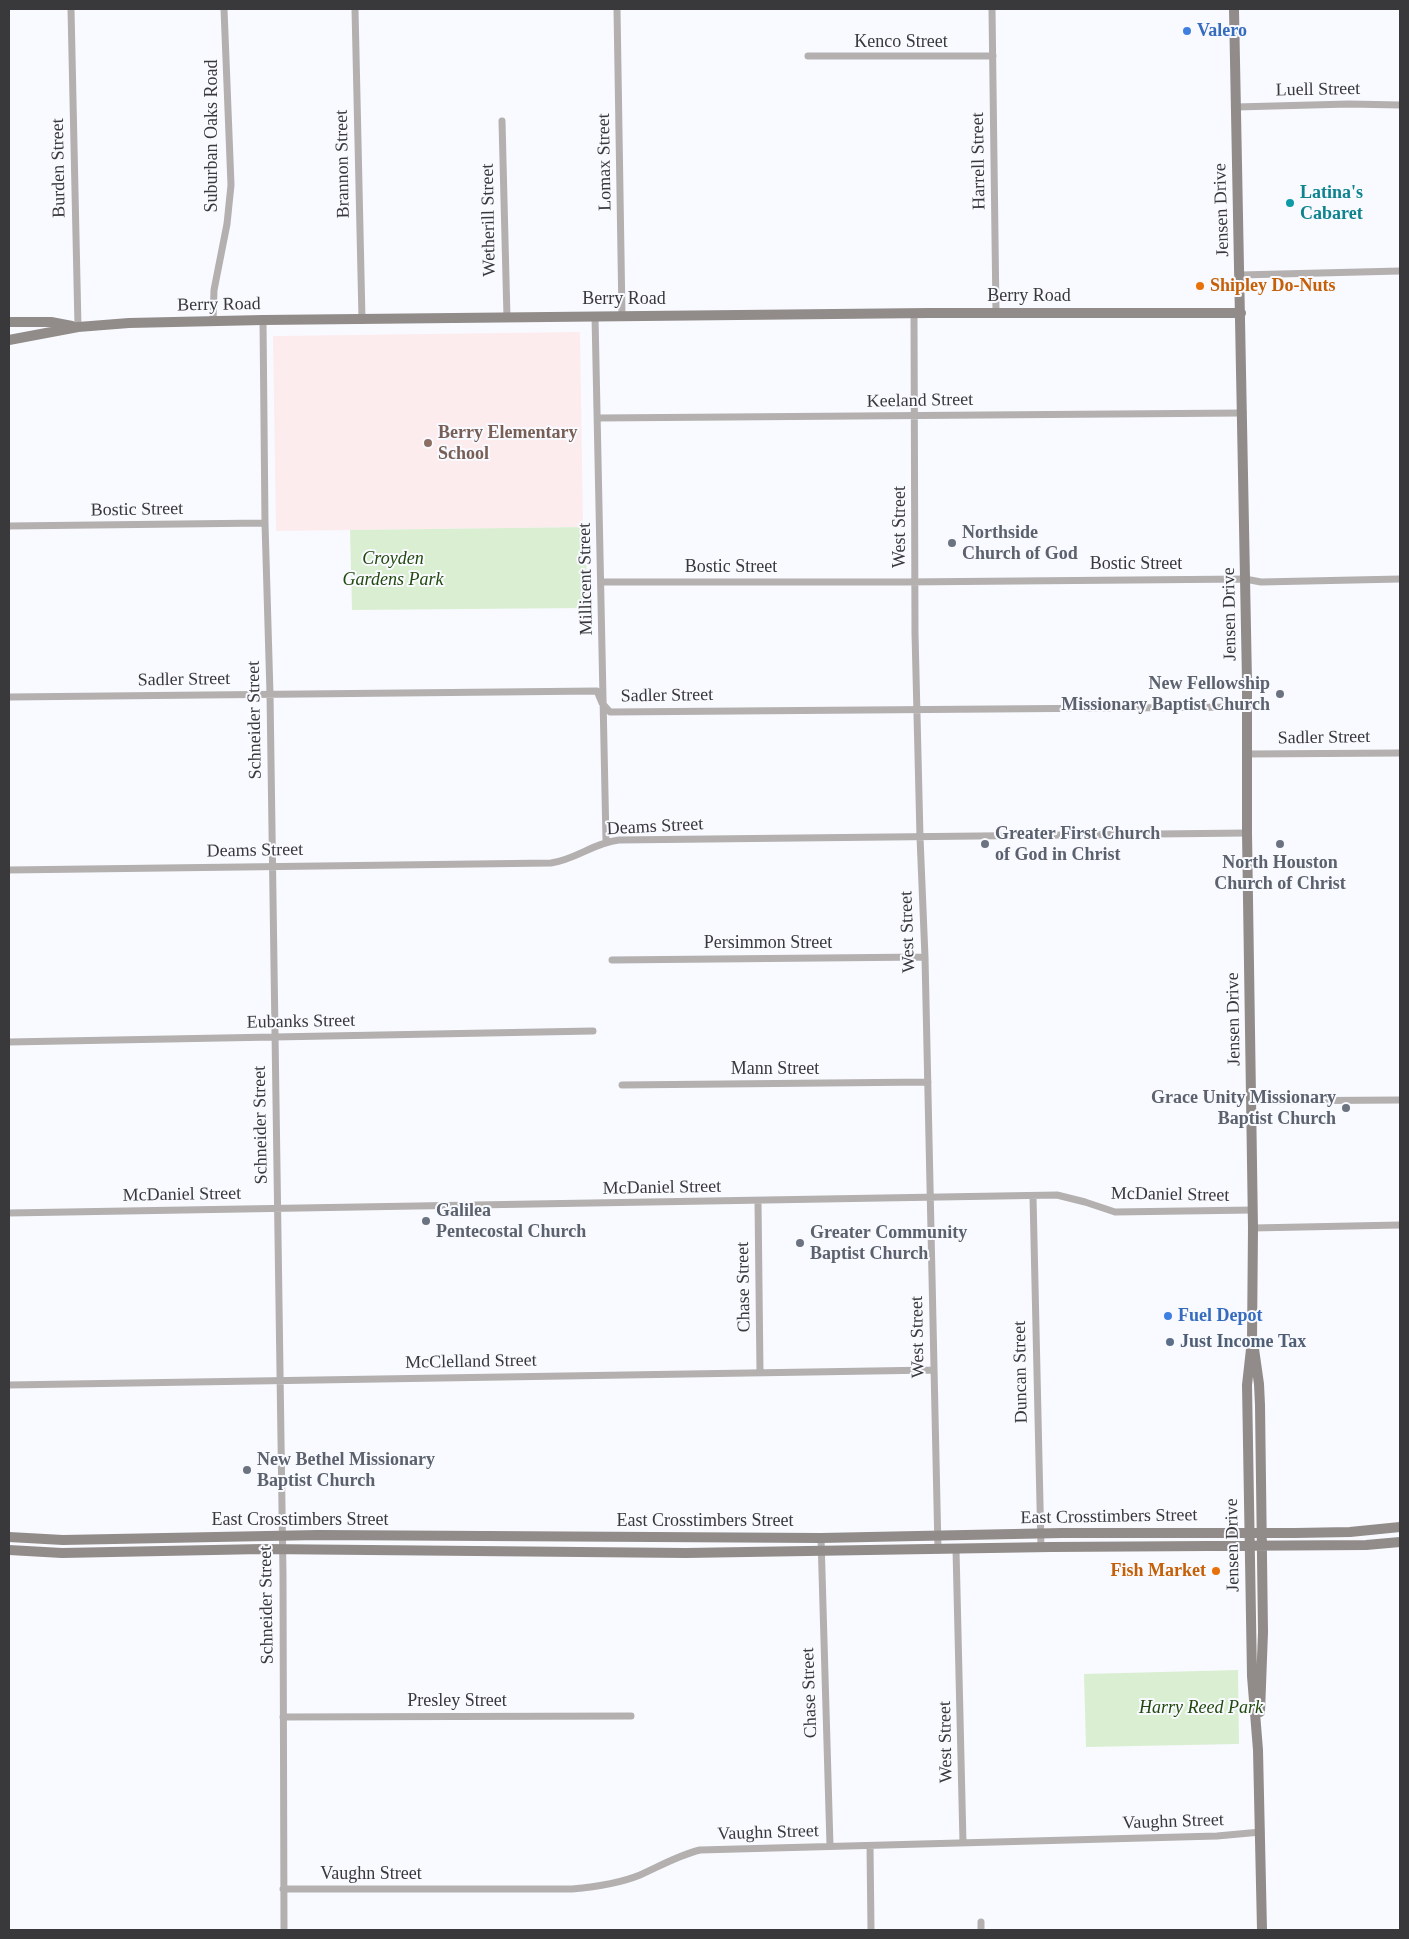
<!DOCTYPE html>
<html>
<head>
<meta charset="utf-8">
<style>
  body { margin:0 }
  #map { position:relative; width:1409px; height:1939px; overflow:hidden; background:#f9faff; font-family:Georgia,serif }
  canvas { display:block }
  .frame { position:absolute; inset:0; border:10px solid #39393c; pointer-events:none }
</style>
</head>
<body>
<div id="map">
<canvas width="1409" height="1939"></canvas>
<div class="frame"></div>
</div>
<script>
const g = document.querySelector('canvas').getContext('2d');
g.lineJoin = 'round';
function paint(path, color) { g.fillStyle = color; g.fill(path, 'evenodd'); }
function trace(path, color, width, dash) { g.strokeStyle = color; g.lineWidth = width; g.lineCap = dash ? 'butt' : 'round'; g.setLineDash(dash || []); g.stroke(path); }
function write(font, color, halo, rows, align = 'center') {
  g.font = font + ' Georgia,serif'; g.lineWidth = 4; g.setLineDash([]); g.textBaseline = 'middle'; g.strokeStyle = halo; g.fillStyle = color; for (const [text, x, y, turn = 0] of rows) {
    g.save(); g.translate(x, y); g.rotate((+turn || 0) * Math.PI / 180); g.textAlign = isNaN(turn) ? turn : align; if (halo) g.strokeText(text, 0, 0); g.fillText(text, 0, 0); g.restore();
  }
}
paint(new Path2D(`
  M580 332 583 525 586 527 276 531 273 336Z`), '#fcecee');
paint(new Path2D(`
  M586 527 587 608 352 610 350 530Z
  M1238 1670 1239 1744 1086 1747 1084 1674Z`), '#daefd2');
trace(new Path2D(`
  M71 9 78 327
  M355 9 362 319
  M617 9 622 316
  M992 9 996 313
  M808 56H993
  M1236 107 1349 104 1400 105
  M502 121 507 318
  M1240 275 1400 271
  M914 314 915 633 920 837 925 957 938 1550
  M595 316 606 841
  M263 320 265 523 270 694 283 1575 284 1930
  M213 321 214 290 227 224 231 185 224 9
  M598 418 1243 413
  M9 526 265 523
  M602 582H905L1245 579 1261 582 1400 579
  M9 697 597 691 602 703 610 712 1247 707
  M1248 754 1400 753
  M9 870 551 863C577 859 593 843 619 840L1247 833
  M612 960 925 957
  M9 1042 593 1031
  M622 1085 928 1082
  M1252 1101 1400 1100
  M1033 1196 1041 1548
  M758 1202 760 1372
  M9 1213 1057 1195 1085 1202 1115 1212 1253 1210
  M1253 1228 1400 1225
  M9 1385 934 1370
  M821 1538 830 1846
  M956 1549 963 1843
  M283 1717 631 1716
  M870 1846 871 1930
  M283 1889H572C595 1887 618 1884 640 1875 660 1866 679 1855 700 1850L1217 1836 1261 1832
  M981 1922V1930`), '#b3b0af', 7);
trace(new Path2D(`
  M1234 9 1247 681V833L1253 1228 1252 1340 1247 1385 1252 1676 1258 1750 1262 1930
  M9 322H51L72 326
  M9 340 78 327 129 323 263 320 929 313H1241
  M1254 1349 1259 1384 1260 1405 1263 1632 1260 1712
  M9 1537 63 1540 318 1535 821 1538 1062 1533H1295L1350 1532 1400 1527
  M9 1550 62 1553 263 1549 686 1553 1051 1547 1366 1545 1400 1542`), '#918c8a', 10);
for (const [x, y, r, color] of [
  [1187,31,5,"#3f7fe0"],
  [1290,203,5,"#0f9aa8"],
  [1200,286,5,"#e8710a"],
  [428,443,5,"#8d6e63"],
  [952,543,5,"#6b7280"],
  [1280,694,5,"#6b7280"],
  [985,844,5,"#6b7280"],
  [1280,844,5,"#6b7280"],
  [1346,1108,5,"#6b7280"],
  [426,1221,5,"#6b7280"],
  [800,1243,5,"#6b7280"],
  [1168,1316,5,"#3f7fe0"],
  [1170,1342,5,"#5c6f8a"],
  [247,1470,5,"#6b7280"],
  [1216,1571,5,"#e8710a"]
]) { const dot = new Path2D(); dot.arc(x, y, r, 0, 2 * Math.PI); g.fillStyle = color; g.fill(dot); trace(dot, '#f9faff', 2); }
write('bold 18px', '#366cbe', '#f9faff', [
  ["Valero",1197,31],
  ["Fuel Depot",1178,1316]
], 'left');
write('18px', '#39393c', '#f9faff', [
  ["Kenco Street",901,42],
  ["Luell Street",1318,90,-1],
  ["Suburban Oaks Road",212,136,-90],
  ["Harrell Street",979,161,-91],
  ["Lomax Street",605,162,-91],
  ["Brannon Street",343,164,-91],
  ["Burden Street",59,168,-91],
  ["Jensen Drive",1222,210,-92],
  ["Wetherill Street",489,220,-91],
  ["Berry Road",1029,296],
  ["Berry Road",624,299],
  ["Berry Road",219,305,-1],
  ["Keeland Street",920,401,-1],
  ["Bostic Street",137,510,-1],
  ["West Street",900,527,-90],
  ["Bostic Street",1136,564],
  ["Bostic Street",731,567],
  ["Millicent Street",586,579,-91],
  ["Jensen Drive",1230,614,-91],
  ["Sadler Street",184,680,-1],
  ["Sadler Street",667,696,-1],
  ["Schneider Street",255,720,-91],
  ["Sadler Street",1324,738,-1],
  ["Deams Street",655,827,-3],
  ["Deams Street",255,851,-1],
  ["West Street",908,932,-92],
  ["Persimmon Street",768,943],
  ["Jensen Drive",1234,1019,-91],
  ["Eubanks Street",301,1022,-1],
  ["Mann Street",775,1069],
  ["Schneider Street",261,1125,-91],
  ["McDaniel Street",662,1188,-1],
  ["McDaniel Street",182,1195,-1],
  ["McDaniel Street",1170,1195,1],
  ["Chase Street",744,1287,-91],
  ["West Street",918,1337,-91],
  ["McClelland Street",471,1362,-1],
  ["Duncan Street",1021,1372,-91],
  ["East Crosstimbers Street",1109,1517,-1],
  ["East Crosstimbers Street",300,1520],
  ["East Crosstimbers Street",705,1521],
  ["Jensen Drive",1233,1545,-91],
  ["Schneider Street",267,1605,-91],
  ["Chase Street",810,1693,-92],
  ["Presley Street",457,1701],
  ["West Street",946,1742,-91],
  ["Vaughn Street",1173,1822,-2],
  ["Vaughn Street",768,1833,-2],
  ["Vaughn Street",371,1874]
]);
write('bold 18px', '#0d838f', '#f9faff', [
  ["Latina's",1300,193],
  ["Cabaret",1300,214]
], 'left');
write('bold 18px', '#c56008', '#f9faff', [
  ["Shipley Do-Nuts",1210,286],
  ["Fish Market",1206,1571,"right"]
], 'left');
write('bold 18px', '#785e54', '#f9faff', [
  ["Berry Elementary",438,433],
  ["School",438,454]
], 'left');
write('bold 18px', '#5b616d', '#f9faff', [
  ["Northside",962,533],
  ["Church of God",962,554],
  ["New Fellowship",1270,684,"right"],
  ["Missionary Baptist Church",1270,705,"right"],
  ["Greater First Church",995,834],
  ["of God in Christ",995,855],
  ["North Houston",1280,863,"center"],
  ["Church of Christ",1280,884,"center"],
  ["Grace Unity Missionary",1336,1098,"right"],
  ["Baptist Church",1336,1119,"right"],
  ["Galilea",436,1211],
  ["Pentecostal Church",436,1232],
  ["Greater Community",810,1233],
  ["Baptist Church",810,1254],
  ["New Bethel Missionary",257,1460],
  ["Baptist Church",257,1481]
], 'left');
write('italic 18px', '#22490d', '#f9faff', [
  ["Croyden",393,559],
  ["Gardens Park",393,580],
  ["Harry Reed Park",1201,1708]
]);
write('bold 18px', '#4e5e75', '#f9faff', [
  ["Just Income Tax",1180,1342]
], 'left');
</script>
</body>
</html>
